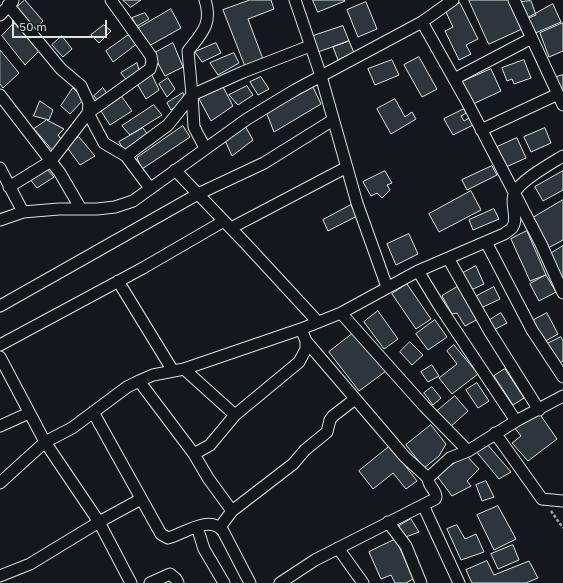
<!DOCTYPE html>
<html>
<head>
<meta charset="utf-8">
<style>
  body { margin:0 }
  #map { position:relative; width:563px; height:583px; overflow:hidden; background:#14181c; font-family:"IBM Plex Sans",sans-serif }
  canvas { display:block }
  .scale { position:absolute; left:12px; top:20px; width:95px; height:18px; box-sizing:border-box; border:2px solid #d8e6dc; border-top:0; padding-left:5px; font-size:12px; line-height:14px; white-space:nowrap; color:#d8e6dc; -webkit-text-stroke:3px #14181c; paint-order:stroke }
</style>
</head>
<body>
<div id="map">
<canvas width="563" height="583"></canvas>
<div class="scale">50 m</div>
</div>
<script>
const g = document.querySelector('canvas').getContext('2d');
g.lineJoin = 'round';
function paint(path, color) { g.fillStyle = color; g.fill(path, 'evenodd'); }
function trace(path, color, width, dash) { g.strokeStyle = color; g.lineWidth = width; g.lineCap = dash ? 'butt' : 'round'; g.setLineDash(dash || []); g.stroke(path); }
const building = new Path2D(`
  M25 0 43 21 33 32 14 10Z
  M123 0H141L131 7Z
  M250 0H271L274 9 248 19 264 62 246 69 223 10Z
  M313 0H344L345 1 318 12Z
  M469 0H509L522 29 489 44Z
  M531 1 536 15 526 19 520 2Z
  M366 2 377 29 358 37 347 10Z
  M460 3 478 39 466 45 471 54 459 60 445 31 453 27 445 10Z
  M553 4 561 22 533 34 526 19Z
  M171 9 181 28 149 46 137 29Z
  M145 13 149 19 137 26 132 18Z
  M14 23 39 51 25 65 2 36Z
  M563 23V51L549 57 540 33Z
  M104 25 111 31 99 43 91 35Z
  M343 26 349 41 318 52 313 36Z
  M130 34 138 43 113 62 106 51Z
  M62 36 72 49 63 57 52 45Z
  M349 41 354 53 338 60 333 47Z
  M173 43 183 67 165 76 153 54Z
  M216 43 221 53 202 62 195 52Z
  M0 50 19 73 3 88 0 84Z
  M234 53 239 63 218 75 210 63Z
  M419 57 437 89 422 97 404 65Z
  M392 60 399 75 375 85 368 69Z
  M524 60 531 78 514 84 512 79 507 81 502 68Z
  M137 63 140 73 128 82 121 73Z
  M491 69 501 91 473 104 462 82Z
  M151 73 159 90 146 99 136 82Z
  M563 75V96L553 78Z
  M261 77 269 89 258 95 250 82Z
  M168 78 175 89 167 97 159 84Z
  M311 83 321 104 274 132 265 109Z
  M222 85 233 106 211 121 198 97Z
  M247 86 253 95 238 105 229 95Z
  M73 88 84 99 70 114 61 106Z
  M103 88 109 96 100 104 94 96Z
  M183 93 186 100 171 110 167 103Z
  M122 97 132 111 110 125 101 111Z
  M395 99 405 117 412 112 416 119 391 134 377 109Z
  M40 101 53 110 49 120 34 116Z
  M154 105 162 115 130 135 122 126Z
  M464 109 466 113 461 116 464 121 471 117 475 124 453 135 444 119Z
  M47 120 64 129 58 135 64 143 53 151 34 129Z
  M244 124 253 140 232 156 224 138Z
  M183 126 190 137 142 169 137 158Z
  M143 128 149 136 126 153 119 142Z
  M545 128 551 143 531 152 524 137Z
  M79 137 95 156 80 165 66 146Z
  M517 138 526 158 506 167 497 147Z
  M492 166 497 175 467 190 462 180Z
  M46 168 54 177 37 188 29 178Z
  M385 171 392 183 387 185 390 190 382 198 377 193 371 196 363 182Z
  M563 171V190L543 201 535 187Z
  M471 191 481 210 439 232 429 214Z
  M563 200V240L548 248 531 219Z
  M351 205 357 216 328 231 323 220Z
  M494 209 499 219 473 230 469 220Z
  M527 231 546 275 530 281 511 239Z
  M409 234 418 254 396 265 387 244Z
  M563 246V280L550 254Z
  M476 266 484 284 469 291 461 274Z
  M546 275 556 292 539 301 530 284Z
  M407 284 431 319 416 329 392 294Z
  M459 286 478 319 465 326 457 313 452 314 442 296Z
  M494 287 500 299 481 308 475 297Z
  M378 311 398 339 384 349 364 322Z
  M501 313 507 323 490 332 488 321Z
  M547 313 558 334 544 342 532 321Z
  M435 320 447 337 428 350 416 334Z
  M356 331 386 371 359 391 329 352Z
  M561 337 563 341V361L558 364 547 344Z
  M410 342 423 355 412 365 400 352Z
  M454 345 478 374 452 394 439 378 457 364 447 351Z
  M432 365 439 376 428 382 421 372Z
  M505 369 524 398 513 405 494 376Z
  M477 383 489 401 478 408 466 390Z
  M432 387 441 398 433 405 424 393Z
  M455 396 468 411 449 428 436 412Z
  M539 413 557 439 528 461 512 443 521 436 514 427Z
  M431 425 446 444 439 456 424 468 406 445Z
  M486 443 511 472 499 479 475 450Z
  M390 446 417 481 406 489 393 473 373 489 359 471Z
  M466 455 479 469 467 481 471 486 452 496 437 476Z
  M486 481 494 497 482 501 476 485Z
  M498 506 516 539 494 550 477 515Z
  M411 519 419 532 403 538 399 526Z
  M457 525 465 539 476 534 484 552 461 560 447 529Z
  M396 539 413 579 406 583H395L391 575 381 579 369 552Z
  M513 545 519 560 498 569 491 554Z
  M487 561 494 575 529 561 538 578 526 583H472L466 570Z`);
paint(building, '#2c363c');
trace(building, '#d8e6dc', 1);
const minor = new Path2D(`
  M295 0 321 76 357 203 387 287
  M514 0 563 105
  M8 5 61 69 81 86 89 103 88 113 104 143 126 156 150 188
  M0 15 13 1
  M422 22 466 100 541 244 563 293
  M454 79 532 38
  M0 95 60 173 81 209
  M481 130 558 94
  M205 148 194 127 192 95 188 51C201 34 213 24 205 0
  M126 156 168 125 192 95 243 72 310 46
  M0 168 23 212
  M175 170 246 244 318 322
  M9 187 51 161 88 113 150 69 152 62 151 56 111 0
  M0 220 23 212 59 209H97L115 207 133 201 247 119 295 90 422 22 453 0
  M231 228 347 167
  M486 242 532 330 563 377
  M448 258 490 332 539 410
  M418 271 440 307 516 421
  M118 281 173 371
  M0 306 198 194 264 163 333 120
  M341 313 424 406 468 451
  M306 341 405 457 428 478
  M0 345 143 268 224 221
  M0 357 45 442 99 522 131 583
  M184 369 235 415
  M139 381 194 454
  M93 412 161 534 168 538C184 534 209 514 223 531L250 583
  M0 426 29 413
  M495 433 542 499 563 501
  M0 483 45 442 72 428 127 387 139 381 153 375 184 369 301 329 341 313 418 271 504 234C507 232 510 230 512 228 519 219 510 205 514 194 519 181 550 164 563 156
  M423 505 459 583
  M232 511 208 478 194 454 210 445 235 415 299 362 306 349V341L301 329
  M388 522 406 546 421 583
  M197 527 204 549 224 583
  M220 527 232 511 293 464 305 450 327 432 330 420 333 416 355 399
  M338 548 363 583
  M0 576 30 564 99 522 141 499
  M150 583 170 574 176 579 178 583
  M280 583 315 560 435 499 436 497C436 490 428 486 428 478L450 458 468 451 516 421 563 396`);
trace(minor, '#d8e6dc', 13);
trace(new Path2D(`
  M551 511 563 528`), '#9da8a2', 2.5, [3, 2]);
trace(minor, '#14181c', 11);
</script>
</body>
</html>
